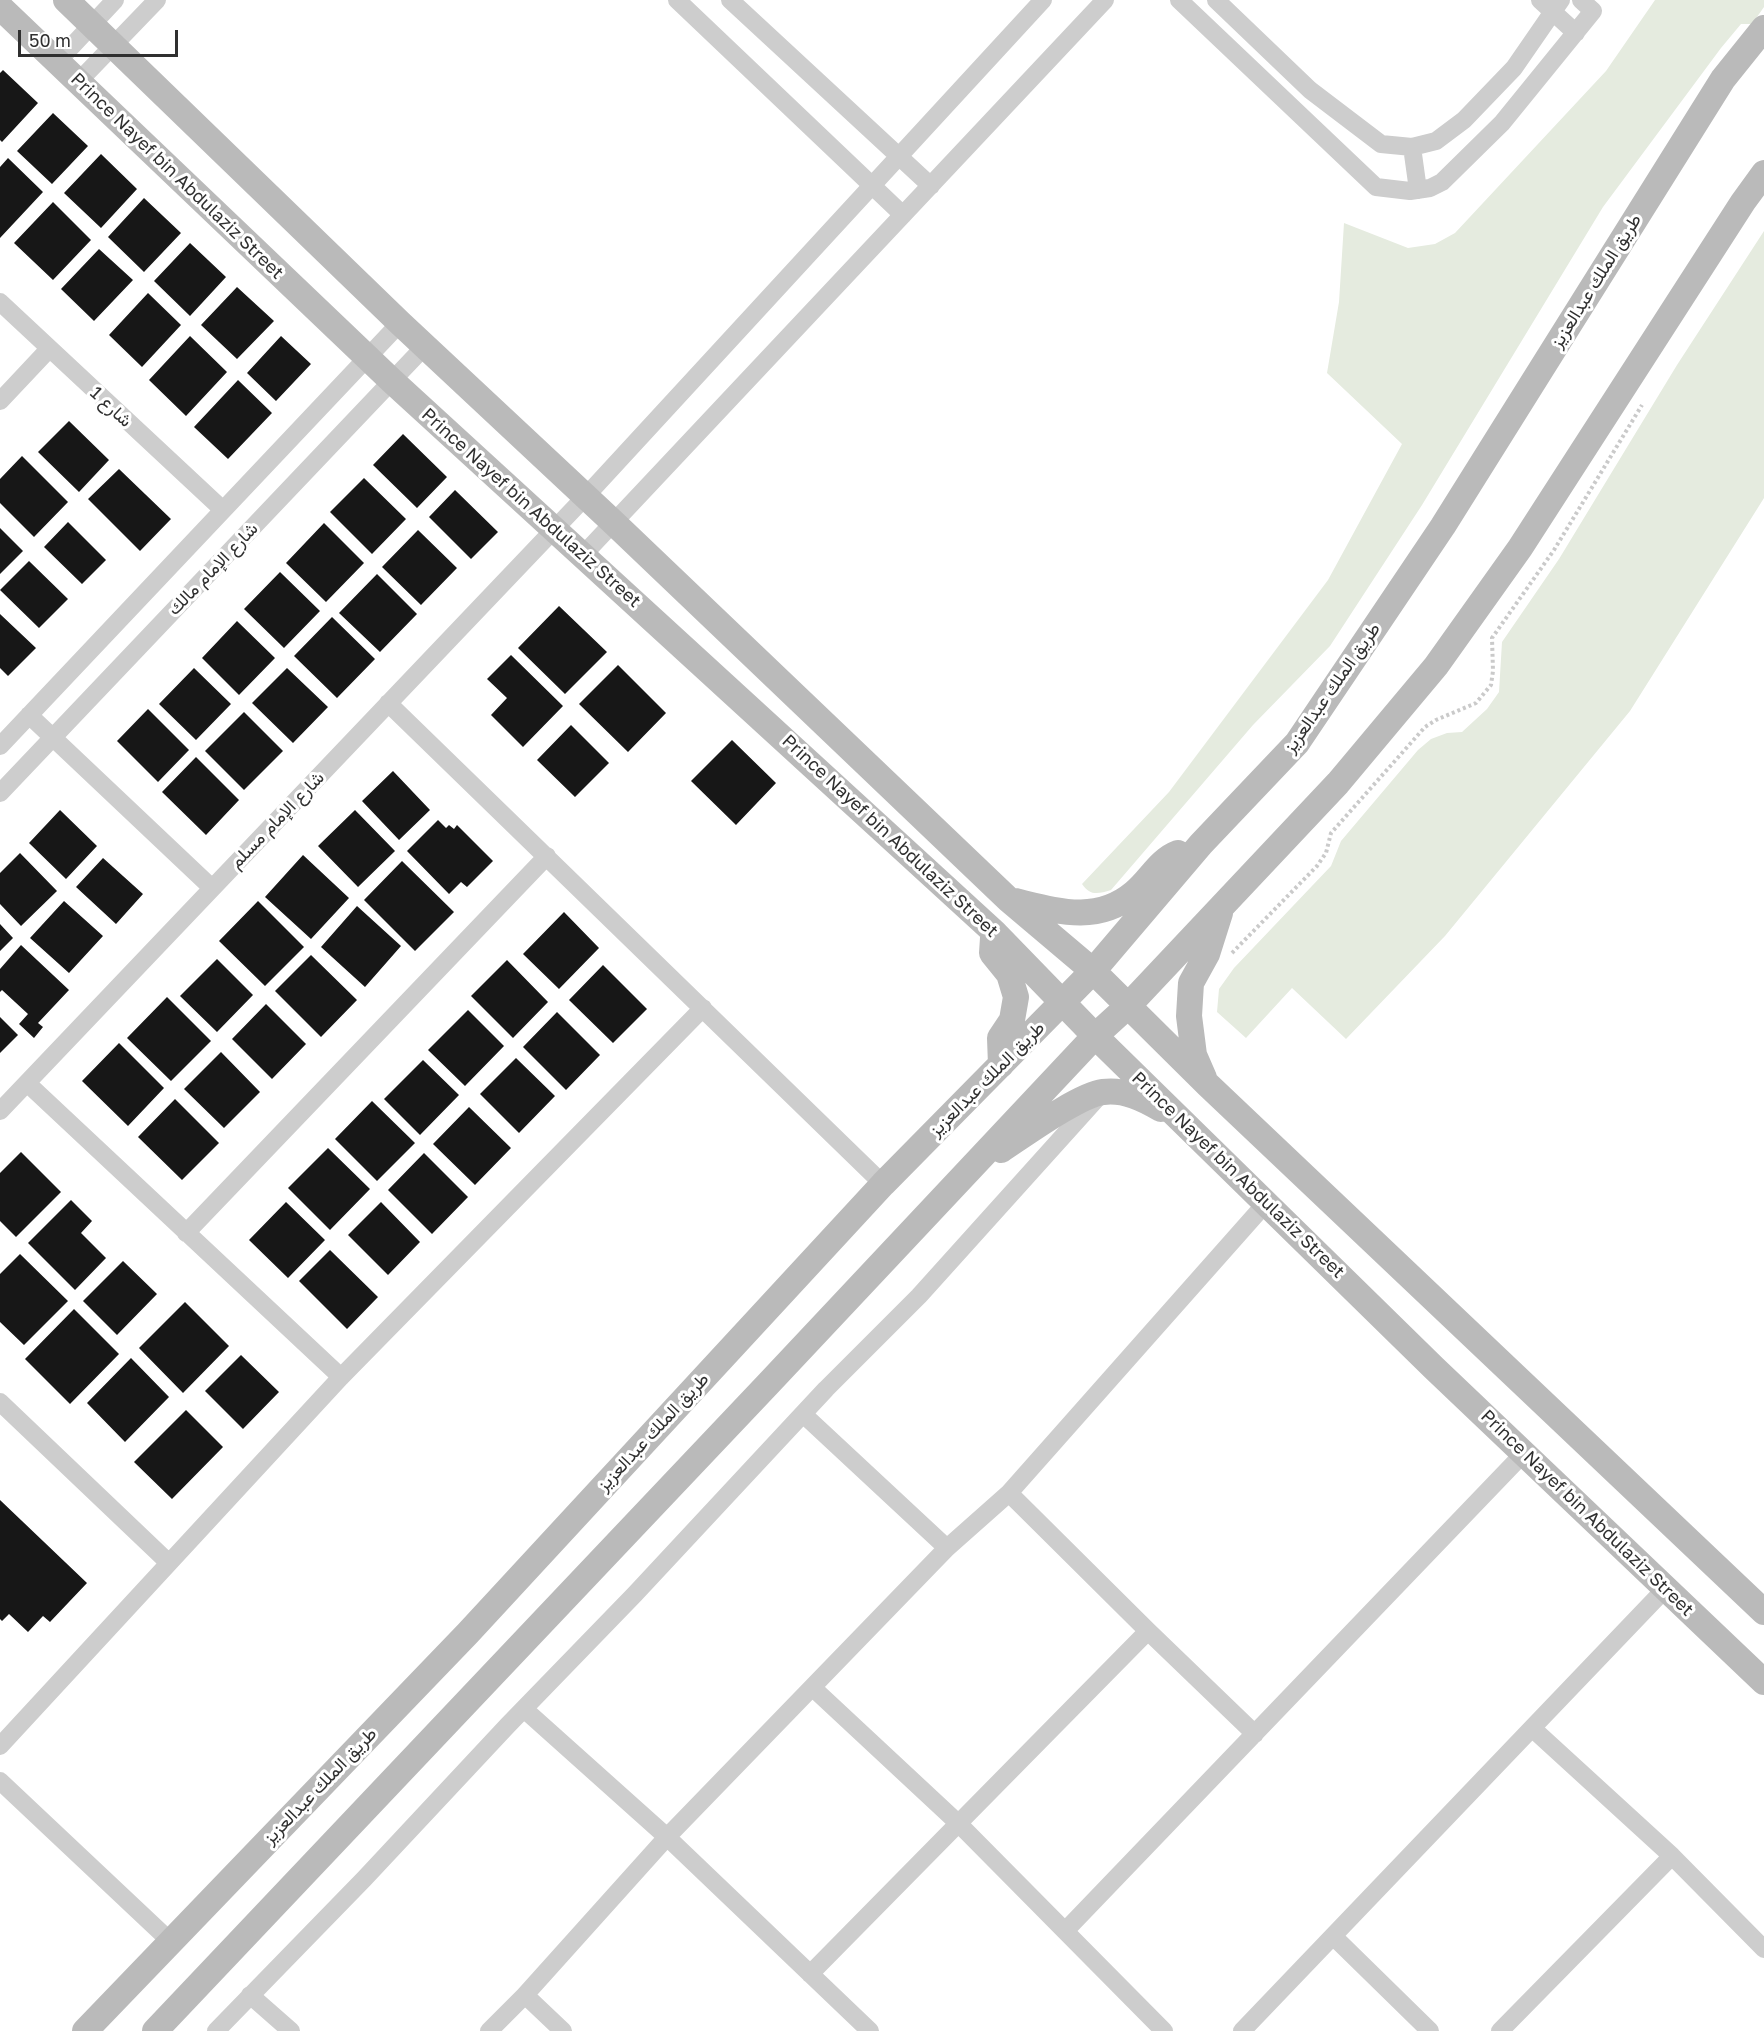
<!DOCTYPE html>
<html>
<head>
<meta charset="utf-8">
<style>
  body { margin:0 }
  #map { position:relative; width:1764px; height:2031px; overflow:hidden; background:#fff; font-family:"Golos Text",sans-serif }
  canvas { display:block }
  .scale { position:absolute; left:18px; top:30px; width:160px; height:27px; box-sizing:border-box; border:3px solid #303030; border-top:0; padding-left:8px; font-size:18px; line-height:21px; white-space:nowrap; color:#303030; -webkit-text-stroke:4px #fff; paint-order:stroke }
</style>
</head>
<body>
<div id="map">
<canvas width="1764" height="2031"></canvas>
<div class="scale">50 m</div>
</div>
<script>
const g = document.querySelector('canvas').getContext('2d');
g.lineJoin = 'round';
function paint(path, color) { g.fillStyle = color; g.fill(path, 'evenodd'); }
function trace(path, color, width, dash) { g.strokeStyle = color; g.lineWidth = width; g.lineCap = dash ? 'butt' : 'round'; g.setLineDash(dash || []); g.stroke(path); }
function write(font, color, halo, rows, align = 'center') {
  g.font = font + ' "Golos Text",Vazirmatn,sans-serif'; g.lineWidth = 6; g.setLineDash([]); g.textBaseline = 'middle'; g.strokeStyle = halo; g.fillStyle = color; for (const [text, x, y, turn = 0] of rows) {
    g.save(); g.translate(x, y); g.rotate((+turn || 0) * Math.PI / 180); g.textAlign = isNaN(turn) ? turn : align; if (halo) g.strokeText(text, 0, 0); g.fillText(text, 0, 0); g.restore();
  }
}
paint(new Path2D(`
  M1655 0H1764V7L1752 24H1741L1721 48 1603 207 1422 505 1330 646 1253 725 1111 890C1098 894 1090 896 1082 884L1169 792 1328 580 1402 444 1327 373 1339 302 1344 223 1408 248 1435 244 1455 233 1606 71Z
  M1764 231V498L1630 711 1445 936 1346 1039 1292 988 1246 1038 1217 1012 1219 989 1234 968 1331 866 1341 841 1418 750 1431 739 1447 733 1462 732 1487 709 1499 692 1502 642 1559 559 1677 365Z`), '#e5ebdf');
paint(new Path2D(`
  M3 70 38 103 2 142 0 140V73Z
  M53 113 88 146 52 184 17 151Z
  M101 154 137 189 101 228 64 193Z
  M8 158 43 192 0 238V167Z
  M144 198 181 233 144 272 108 237Z
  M53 202 91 240 53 280 14 243Z
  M190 243 226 277 190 316 154 281Z
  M99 249 133 280 94 321 61 289Z
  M237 287 274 321 237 359 201 325Z
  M148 293 181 325 142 367 109 335Z
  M190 336 227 372 186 416 149 380Z
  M281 336 311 364 276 401 247 373Z
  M238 380 272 413 228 459 194 427Z
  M69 421 109 460 79 492 38 452Z
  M403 434 447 477 417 508 373 465Z
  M22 456 68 502 34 537 0 503V479Z
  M119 469 171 519 140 551 88 499Z
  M364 478 406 519 372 554 330 512Z
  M455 490 498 532 471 559 429 517Z
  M68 522 106 560 82 584 44 547Z
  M324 523 364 563 326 602 286 563Z
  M0 528 23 551 0 574Z
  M418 530 457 568 421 605 382 567Z
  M29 561 68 599 39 628 0 590Z
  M280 572 320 611 284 648 244 609Z
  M377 574 417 614 380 652 339 613Z
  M559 606 607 652 565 694 518 648Z
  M0 614 36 648 8 676 0 668Z
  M332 617 375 659 337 698 294 656Z
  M237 621 275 658 239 695 202 658Z
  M511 655 563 706 523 747 491 715 507 698 487 679Z
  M618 665 666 713 628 752 579 704Z
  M194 668 231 704 196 740 159 704Z
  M287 668 328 707 293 743 252 703Z
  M148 709 189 750 158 782 117 741Z
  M244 712 283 751 244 790 205 751Z
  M571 725 609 763 575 797 537 760Z
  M732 740 776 783 736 825 691 781Z
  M196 757 239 800 206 835 162 792Z
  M393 771 430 810 399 840 362 801Z
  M60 810 97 846 66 879 29 843Z
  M355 810 395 851 358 887 318 846Z
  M438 820 446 828 449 825 454 829 457 825 493 861 467 887 461 882 449 894 407 851Z
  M20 853 57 891 21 926 0 904V873Z
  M303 855 349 898 311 939 265 897Z
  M103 858 143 894 116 924 76 887Z
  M402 861 454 912 415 951 364 900Z
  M64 901 103 936 69 973 30 938Z
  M258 901 304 947 265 986 219 941Z
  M357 906 401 946 365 987 321 947Z
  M564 912 599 948 559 989 523 954Z
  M0 924 13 938 0 951Z
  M21 945 69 990 38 1023 43 1027 34 1038 19 1024 28 1014 2 990 0 992V969Z
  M311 955 357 1000 321 1037 275 991Z
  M217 959 253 995 217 1032 180 996Z
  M507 960 548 1002 513 1038 471 996Z
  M603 965 647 1009 613 1043 569 1000Z
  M167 997 211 1041 171 1081 127 1038Z
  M266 1004 306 1044 272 1079 232 1039Z
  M468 1010 504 1046 465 1086 428 1050Z
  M557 1012 600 1055 566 1090 523 1047Z
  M0 1017 18 1035 0 1053Z
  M119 1043 164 1088 128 1126 82 1081Z
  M221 1052 260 1092 224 1128 184 1089Z
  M516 1058 555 1096 519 1133 480 1094Z
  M423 1060 459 1095 420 1135 384 1099Z
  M175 1099 219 1143 182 1180 138 1137Z
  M372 1101 415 1143 377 1181 335 1139Z
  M469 1107 511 1148 475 1185 433 1144Z
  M328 1148 370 1189 330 1230 288 1188Z
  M21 1152 61 1192 16 1237 0 1221V1173Z
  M424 1153 468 1197 432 1234 388 1190Z
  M71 1200 92 1221 81 1233 106 1258 75 1290 28 1243Z
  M286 1202 325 1240 288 1278 249 1240Z
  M381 1202 420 1242 388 1275 348 1235Z
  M330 1250 378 1297 347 1329 299 1281Z
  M20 1254 68 1301 24 1345 0 1322V1274Z
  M123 1261 157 1294 117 1335 83 1301Z
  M185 1302 229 1346 183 1393 139 1348Z
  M74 1309 119 1354 70 1404 25 1359Z
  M241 1355 279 1392 243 1429 205 1391Z
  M131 1358 169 1397 125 1442 87 1403Z
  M186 1410 223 1447 172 1499 134 1462Z
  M0 1500 87 1583 50 1622 43 1616 28 1632 9 1614 2 1621 0 1619Z`), '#171717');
trace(new Path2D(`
  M1232 953 1317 866 1326 853 1331 833 1425 727 1436 720 1476 703 1491 685 1493 671 1492 638 1554 550 1642 405`), '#cacaca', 4, [3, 3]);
trace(new Path2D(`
  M677 0 903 215
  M730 0 931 186
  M1179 0 1376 187 1410 191 1430 188 1442 182 1502 123 1593 11 1581 0
  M1216 0 1310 90 1381 144 1412 147 1436 141 1464 120 1514 68 1561 0
  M1540 0 1576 33
  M57 62 115 0
  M78 82 157 0
  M1412 147 1418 190
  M0 302 223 510
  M0 401 49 349
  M583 555 1105 0
  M388 703 883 1184
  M29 715 212 888
  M0 746 400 323
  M0 793 426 345
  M27 1083 341 1377
  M0 1111 586 496 1043 0
  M186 1233 547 856
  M0 1402 169 1563
  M803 1414 947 1548
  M1009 1493 1148 1631 1255 1734
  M813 1688 959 1824 1164 2031
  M524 1709 667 1837 870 2031
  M1532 1728 1672 1856 1764 1949
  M0 1746 341 1377 703 1008
  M0 1781 170 1941
  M1066 1930 1524 1453
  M1333 1936 1430 2031
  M810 1974 1148 1631
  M250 1995 291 2031
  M525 1995 563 2031
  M216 2031 364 1879 508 1725 635 1594 826 1389 919 1296 1101 1094
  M489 2031 525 1995 667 1837 947 1548 1009 1493 1266 1203
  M1242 2031 1666 1588
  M1500 2031 1672 1856`), '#cdcdcd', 18);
trace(new Path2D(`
  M66 0 400 323 614 523 1009 900 1093 971 1207 1084 1764 1612
  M0 7 392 381 994 932 1095 1036 1434 1368 1764 1682
  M1015 901C1057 911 1097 924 1134 893 1150 880 1159 860 1178 853
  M993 938 992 953 1009 974 1016 997 1012 1020 1000 1038 1001 1065
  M1204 1078 1194 1055 1189 1016 1191 983 1207 954 1220 913
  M1001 1150C1024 1135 1079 1095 1103 1092 1124 1089 1144 1099 1161 1109
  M85 2031 468 1633 883 1184 1093 971 1201 844 1297 743 1443 526 1723 79 1764 28
  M155 2031 769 1383 1095 1036 1128 1006 1338 783 1436 666 1520 548 1743 202 1764 173`), '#bababa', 26);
write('18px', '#303030', '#fff', [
  ["Prince Nayef bin Abdulaziz Street",177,176,44],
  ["طريق الملك عبدالعزيز",1596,281,-58],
  ["شارع 1",111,407,43],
  ["Prince Nayef bin Abdulaziz Street",531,508,42],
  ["شارع الإمام مالك",213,569,-46],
  ["طريق الملك عبدالعزيز",1332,688,-55],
  ["شارع الإمام مسلم",277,820,-46],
  ["Prince Nayef bin Abdulaziz Street",890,836,43],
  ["طريق الملك عبدالعزيز",987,1079,-45],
  ["Prince Nayef bin Abdulaziz Street",1238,1175,44],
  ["طريق الملك عبدالعزيز",653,1432,-47],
  ["Prince Nayef bin Abdulaziz Street",1587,1513,44],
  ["طريق الملك عبدالعزيز",320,1786,-46]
]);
</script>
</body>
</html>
